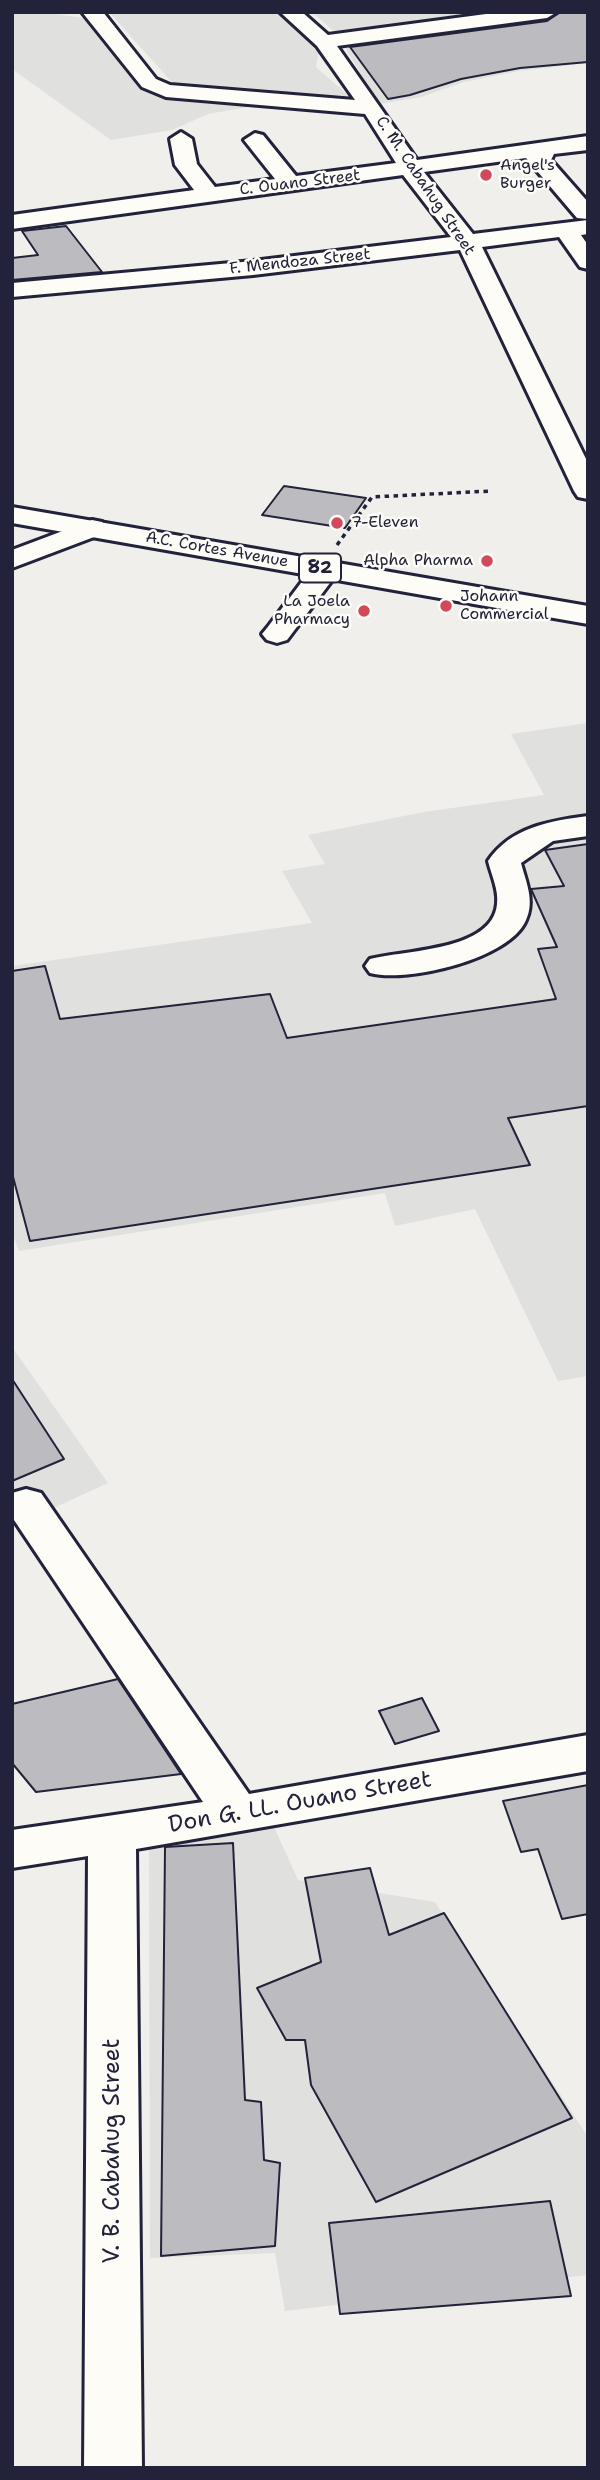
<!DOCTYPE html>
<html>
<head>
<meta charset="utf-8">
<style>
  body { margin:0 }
  #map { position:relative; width:600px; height:2480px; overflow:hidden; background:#f0efec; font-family:"Shantell Sans",sans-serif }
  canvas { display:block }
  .frame { position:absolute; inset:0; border:14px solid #22223b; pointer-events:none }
</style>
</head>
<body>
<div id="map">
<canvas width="600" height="2480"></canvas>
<div class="frame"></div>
</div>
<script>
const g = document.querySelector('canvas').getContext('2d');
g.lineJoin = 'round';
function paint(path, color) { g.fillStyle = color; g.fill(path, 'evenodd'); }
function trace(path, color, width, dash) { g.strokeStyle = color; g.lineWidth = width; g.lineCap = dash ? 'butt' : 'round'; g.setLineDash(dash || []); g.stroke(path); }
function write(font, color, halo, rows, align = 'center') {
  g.font = font + ' "Shantell Sans",sans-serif'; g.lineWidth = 5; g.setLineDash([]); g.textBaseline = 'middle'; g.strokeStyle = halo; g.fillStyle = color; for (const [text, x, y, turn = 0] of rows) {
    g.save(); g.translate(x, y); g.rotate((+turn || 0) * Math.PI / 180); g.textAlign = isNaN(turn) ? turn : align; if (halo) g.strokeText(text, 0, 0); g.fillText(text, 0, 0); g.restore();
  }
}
paint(new Path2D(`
  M12 12H41L91 19 155 94 260 105 208 114 172 130 111 140 12 69Z
  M109 12H283L320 45 316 67 349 96 177 88Z
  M312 12H588V63L519 71 464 82 421 97 379 104 336 33Z
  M588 723V1376L558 1381 475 1209 395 1226 385 1193 19 1251 12 1232V966L312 923 282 871 325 864 308 835 424 812 544 795 511 734Z
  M12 1347 108 1483 12 1527Z
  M274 1827 298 1880 435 1902 588 2137V2275L285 2311 275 2253 150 2258 149 1842Z`), '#e0e0df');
const building = new Path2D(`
  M560 12H588V62L520 68 461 79 410 95 388 99 350 47 547 21Z
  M66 226 102 272 12 280V258L38 255 22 231Z
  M284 486 366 498 345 528 262 515Z
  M588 844V1106L508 1118 530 1165 30 1241 12 1173V971L45 966 60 1019 270 994 287 1038 556 999 538 949 557 947 531 889 564 886 545 850Z
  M12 1379 64 1459 12 1481Z
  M118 1679 181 1774 36 1792 12 1763V1704Z
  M422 1698 439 1731 395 1744 379 1711Z
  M588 1785V1914L562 1919 538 1849 521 1852 503 1801Z
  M233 1843 245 2100 261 2102 264 2160 280 2163 275 2246 161 2256 165 1847Z
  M370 1868 389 1935 444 1913 572 2118 376 2202 311 2085 305 2040H286L257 1988 321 1962 305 1878Z
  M550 2201 571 2296 340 2314 329 2223Z`);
paint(building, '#bcbcc0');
trace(building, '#22223b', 2);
const minor = new Path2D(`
  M82 12H103L156 79 170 85 355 100 317 46 280 12H302L328 35 501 12H557L547 18 337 46 417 160 588 136V150L554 154 551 160 588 202V219L577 218 526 158 424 172 473 234 588 220V234L581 235 588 245V269L580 267 559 237 482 247 588 463V499L578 497 574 491 460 250 253 275 12 297V283L253 261 451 237 403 175 12 229V215L194 190 175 165 170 139 181 132 192 139 197 164 215 187 275 179 244 140 255 133 263 135 296 176 396 163 365 114 166 97 142 87Z
  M92 520 102 522 106 528 102 534 12 568V550Z
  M326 561 336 563 340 569 336 575 287 640 277 643 267 640 262 634 267 628 316 563Z
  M588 816V836L553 841 521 863C526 882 535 901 526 920 510 959 407 983 370 973L365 966 370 959C405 950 493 951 497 904 499 890 491 874 488 861 511 827 550 821 588 816Z
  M26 1489 41 1493 249 1794 588 1735V1771L136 1849 142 2468H84L88 1856 12 1868V1830L203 1802 12 1517V1493Z`);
const major = new Path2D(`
  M12 507 588 606V624L12 523Z`);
trace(minor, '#22223b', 6);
trace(major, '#22223b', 6);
trace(new Path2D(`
  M337 545 372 497 491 491`), '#22223b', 3.5, [4.5, 4.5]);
paint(minor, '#fdfcf7');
paint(major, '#fdfcf7');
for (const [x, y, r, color] of [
  [486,175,7,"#d1495b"],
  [337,523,7,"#d1495b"],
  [487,561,7,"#d1495b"],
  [446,606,7,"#d1495b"],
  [364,611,7,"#d1495b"]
]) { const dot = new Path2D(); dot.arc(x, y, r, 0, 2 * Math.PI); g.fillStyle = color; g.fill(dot); trace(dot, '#fdfcf7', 2.5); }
write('16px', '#22223b', '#fdfcf7', [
  ["Angel's",500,166],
  ["Burger",500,184],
  ["7-Eleven",351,523],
  ["Alpha Pharma",473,561,"right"],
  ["Johann",460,597],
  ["Commercial",460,615],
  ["La Joela",350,602,"right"],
  ["Pharmacy",350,620,"right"]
], 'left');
write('16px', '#22223b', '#fdfcf7', [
  ["C. Ouano Street",300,183,-7],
  ["C. M. Cabahug Street",425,186,56],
  ["F. Mendoza Street",300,262,-6],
  ["A.C. Cortes Avenue",217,550,10]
]);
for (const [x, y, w] of [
  [320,568,42]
]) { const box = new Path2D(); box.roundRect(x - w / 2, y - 14.5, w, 29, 5); g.fillStyle = '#fdfcf7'; g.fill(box); trace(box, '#22223b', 2); }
write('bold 18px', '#22223b', null, [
  ["82",320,568]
]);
write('23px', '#22223b', '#fdfcf7', [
  ["Don G. LL. Ouano Street",300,1803,-10],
  ["V. B. Cabahug Street",113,2151,-90]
]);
</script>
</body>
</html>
